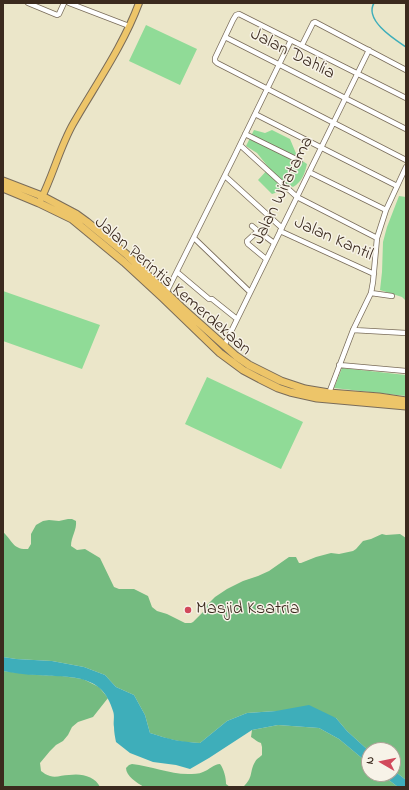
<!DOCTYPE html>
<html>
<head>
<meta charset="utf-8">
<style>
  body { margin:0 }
  #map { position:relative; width:409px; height:790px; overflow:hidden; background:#ebe6c9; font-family:"Indie Flower",sans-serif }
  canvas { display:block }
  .frame { position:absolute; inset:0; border:4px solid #3b2a1e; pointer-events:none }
  .north { position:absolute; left:361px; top:742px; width:40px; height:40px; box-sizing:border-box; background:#f7f3e8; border:1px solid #aca397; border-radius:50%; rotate:279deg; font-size:11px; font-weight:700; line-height:16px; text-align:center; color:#3b2a1e }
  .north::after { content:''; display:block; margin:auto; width:14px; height:18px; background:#d1495b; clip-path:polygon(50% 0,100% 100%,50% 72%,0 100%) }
</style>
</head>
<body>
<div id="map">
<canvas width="409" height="790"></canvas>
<div class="frame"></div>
<div class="north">N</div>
</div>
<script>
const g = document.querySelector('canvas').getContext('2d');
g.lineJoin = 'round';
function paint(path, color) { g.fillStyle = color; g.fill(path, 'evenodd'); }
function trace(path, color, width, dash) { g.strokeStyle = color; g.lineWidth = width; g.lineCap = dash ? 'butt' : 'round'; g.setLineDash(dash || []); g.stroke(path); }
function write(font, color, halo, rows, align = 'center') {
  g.font = font + ' "Indie Flower",sans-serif'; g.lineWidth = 3; g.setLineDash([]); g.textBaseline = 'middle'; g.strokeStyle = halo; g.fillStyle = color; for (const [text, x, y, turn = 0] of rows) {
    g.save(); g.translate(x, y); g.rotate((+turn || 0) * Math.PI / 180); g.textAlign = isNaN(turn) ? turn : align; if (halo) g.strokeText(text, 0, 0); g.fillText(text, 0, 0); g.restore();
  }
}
paint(new Path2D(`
  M146 25 197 49 180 85 129 61Z
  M254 130 265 133 272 130 290 139 295 151 298 158 307 164C305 173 302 182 293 187L286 183 278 192 272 194 258 180 269 168 257 153 246 146Z
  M399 196 406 197V301L402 297 380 290 382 272 383 242 387 227Z
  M3 291 100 325 82 369 3 341Z
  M342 368 406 375V396L334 388Z
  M207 377 303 422 281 469 185 424Z`), '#90db97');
paint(new Path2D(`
  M68 519H72L76 521C77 530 71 537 71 546L77 550 85 549 100 558 114 587 119 589H134L148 596 152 607 157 611 167 614 185 623H191L193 622 204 611 207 605 215 597 227 589 243 581 258 576 269 571 289 557H296L299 563H301L316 557 331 553 339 554 353 551 356 549 363 541 371 539 382 534 386 535 400 534 406 538V780L393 770V750H369V751L347 731 336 718 276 711 247 713 227 721 200 743 184 742 169 739 150 733 145 715 134 695 116 687 105 675 84 667 52 661 16 659 3 657V532C13 541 13 550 28 549L31 544V534L36 525 43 521 49 520 59 521Z
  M3 671 37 675 62 676 83 679 99 687 108 698 93 717 78 722 72 727 68 735 63 741 56 745 50 751 40 763 41 771C44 773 46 775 50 776 56 778 62 775 69 775 81 773 95 776 100 787H3Z
  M278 725 319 728 339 739 369 764V774H381L398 787H243C254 777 249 772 255 762 256 759 259 758 262 755V747L261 743C257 742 255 739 251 737L252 730Z
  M132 764C151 766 169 774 188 774 193 774 199 774 203 772 209 770 214 764 220 764 224 769 226 778 226 784L230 787H144C137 783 126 776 126 768L129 765Z`), '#74bb80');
paint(new Path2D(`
  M3 657 16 659 52 661 84 667 105 675 116 687 134 695 145 715 150 733C168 739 181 742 200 743L227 721 247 713 276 711 309 705 336 718 347 731 369 751V764L339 739 319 728 278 725 252 730 209 758 190 769 176 765 153 762 130 753 116 742C115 737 114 732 114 727 113 722 115 716 113 711 102 672 69 678 37 675 26 675 14 673 3 671Z
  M393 770 406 780V787H398L381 774H393Z`), '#3eaeba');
trace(new Path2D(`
  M374 3C364 20 394 39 406 47`), '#3eaeba', 1.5);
const minor = new Path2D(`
  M28 3 57 15 59 14 64 3
  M69 3 129 26
  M225 37 406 129
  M302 45 313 23 315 22 406 70
  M406 98 239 14 236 15 233 20 215 58V61L217 63 406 160
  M255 114 397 186
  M245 134 300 161
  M240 145 297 197 377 238
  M309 172 386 210
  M225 176 282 228
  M252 226 258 231
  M280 231 374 274
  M194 238 250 292
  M266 259 248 244 247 242V241L258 231 274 243
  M177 272 209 299H212L237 319
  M371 293 392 296
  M165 295 235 155 291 40
  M353 330 406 333
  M224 346 369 50
  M339 365 406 371
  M329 393 353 330 371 293 373 282 377 238 386 210 406 167`);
const major = new Path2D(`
  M41 199C53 175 60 147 73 124 96 84 123 46 139 3`);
const highway = new Path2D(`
  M3 181 42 196 76 214 87 222 126 254 181 307 236 356 249 365 281 381 305 389 329 393 379 397 406 401
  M3 188 39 203 72 219 124 262 163 298 220 353 243 370 260 379 278 388 290 392 317 398 406 406`);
trace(minor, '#796c5a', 6);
trace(major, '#796c5a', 8);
trace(highway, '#796c5a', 9);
trace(minor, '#fff', 4.5);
trace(major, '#edc569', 6);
trace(highway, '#edc569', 7);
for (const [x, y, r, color] of [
  [188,610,4,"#d1495b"]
]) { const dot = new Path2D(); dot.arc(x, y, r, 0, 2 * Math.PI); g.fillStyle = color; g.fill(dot); trace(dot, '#f7f3e8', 1.5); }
write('18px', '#3b2a1e', '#f7f3e8', [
  ["Jalan Dahlia",292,55,27],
  ["Jalan Wiratama",284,191,-64],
  ["Jalan Kantil",333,240,24],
  ["Jalan Perintis Kemerdekaan",172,287,41]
]);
write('18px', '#3b2a1e', '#f7f3e8', [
  ["Masjid Ksatria",196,610]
], 'left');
</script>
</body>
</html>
